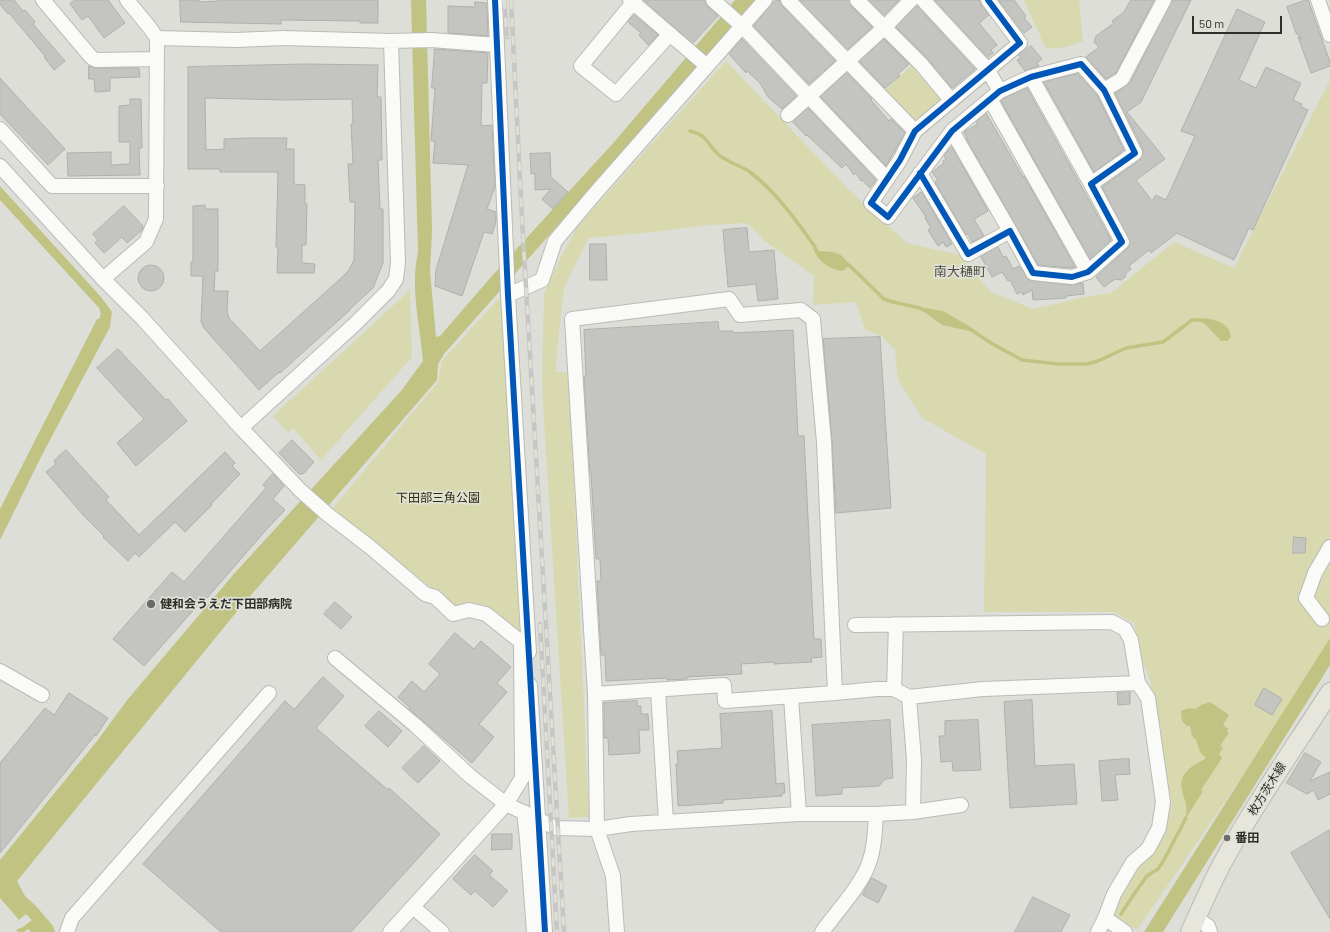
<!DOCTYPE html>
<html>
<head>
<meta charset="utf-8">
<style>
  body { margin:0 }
  #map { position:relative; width:1330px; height:932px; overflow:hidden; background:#ddded8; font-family:Barlow,sans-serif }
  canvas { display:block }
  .scale { position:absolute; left:1192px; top:16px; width:90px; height:18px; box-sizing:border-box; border:2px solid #2e2e2a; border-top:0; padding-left:5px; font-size:12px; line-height:14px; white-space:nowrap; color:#2e2e2a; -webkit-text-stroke:3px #dfe0d6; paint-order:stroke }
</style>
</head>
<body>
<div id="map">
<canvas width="1330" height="932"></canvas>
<div class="scale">50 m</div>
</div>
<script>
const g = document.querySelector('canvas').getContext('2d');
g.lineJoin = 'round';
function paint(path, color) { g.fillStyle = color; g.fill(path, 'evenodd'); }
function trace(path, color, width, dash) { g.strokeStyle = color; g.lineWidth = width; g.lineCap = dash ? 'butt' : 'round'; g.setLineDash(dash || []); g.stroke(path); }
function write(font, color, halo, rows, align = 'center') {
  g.font = font + ' Barlow,"Noto Sans JP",sans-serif'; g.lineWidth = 3.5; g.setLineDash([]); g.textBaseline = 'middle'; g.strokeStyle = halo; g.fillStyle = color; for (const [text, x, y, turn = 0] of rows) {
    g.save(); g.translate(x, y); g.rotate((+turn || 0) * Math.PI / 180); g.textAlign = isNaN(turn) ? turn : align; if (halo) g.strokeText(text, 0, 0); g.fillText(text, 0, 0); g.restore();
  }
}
paint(new Path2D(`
  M1024 0H1079L1083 41 1066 47 1046 49Z
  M726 61 848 189 907 243 959 255 991 292 1033 309 1084 297 1111 293 1174 242 1234 268 1330 80V639L1263 746 1137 930 1111 915 1136 872 1164 833 1172 804 1150 680 1141 658 1134 623 1113 612H984L986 454 922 418 898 380 895 350 882 336 865 330 856 302 813 305 814 276 765 241 747 223 710 225 653 232 589 238 577 261 564 288 557 350 556 372H569L589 817 569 818 543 404 542 377 544 294 558 263 577 227Z
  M913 64 942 95C940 104 926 114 920 122H913L883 92Z
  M410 290 412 357 321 460 293 428 288 433 273 416Z
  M501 296 521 635 483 604 456 605 433 589 332 509 438 382 442 361Z`), '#d8d9af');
paint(new Path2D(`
  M411 0H426L432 231 430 271 436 337 440 336 491 277 615 141 735 0H756L582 198 444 354 438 364 437 380 239 609 17 881 25 896 36 906 53 926 55 932H31L28 929 24 932H18L16 930 23 927 32 920 26 914 19 920 0 898V860L97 741 128 699 233 575 401 391 423 361C420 324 410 288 418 252Z
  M0 186 101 297 112 312 110 327 42 455 0 540V509L97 319H99L101 314 99 308 0 200Z
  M816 247 819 251 833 252 841 255 850 265 843 271C830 270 817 261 813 248Z
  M920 307 943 311 971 327 969 331 942 325 926 313 919 310Z
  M1201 318C1213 319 1230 322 1231 337L1227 341H1221L1205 324 1199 321Z
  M1330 638V665L1163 932H1144Z
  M1210 702 1229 715 1223 725 1228 729 1227 732 1229 733 1220 746 1223 748 1219 754 1222 758 1201 790 1203 791 1186 818C1186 813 1187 809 1186 805 1184 792 1176 784 1187 771 1192 765 1200 763 1206 758L1200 752 1196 740 1192 736 1190 726H1187L1182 721 1181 711 1189 708 1195 709 1201 705Z`), '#c1c383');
trace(new Path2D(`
  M690 131C709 136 705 142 718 154 726 162 740 165 750 172 776 192 796 220 815 247
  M849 265 884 299 893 302 920 308
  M970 329 991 343 1022 360 1058 364H1087L1098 361 1126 348 1163 342 1192 320H1200
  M1121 914 1134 894 1147 876 1158 869 1164 860 1186 818`), '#c1c383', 3.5);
const building = new Path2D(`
  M0 0H14L23 11 25 10 35 22 33 24 65 61 54 70 44 57 45 56 9 13 8 14 0 4Z
  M75 0H108L125 23 104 38 88 16 82 20 70 4Z
  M180 0H199V2L218 1V0H378V23H360V21L281 20V24L181 22Z
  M644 0H705L707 6 718 16 693 43Z
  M776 0H779L782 6 835 61 809 84 754 26Z
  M800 0H849L851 6 872 27 848 49Z
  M869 0H899L884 15Z
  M935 0H980L981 5 989 15 979 23 997 45 991 50 993 53 988 57Z
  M999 0H1014L1026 16 1024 18 1032 27 1024 33Z
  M1131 0H1154L1116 73 1106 79 1086 57 1099 47 1094 42 1096 36 1114 23 1112 21 1124 12Z
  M1172 0H1191L1141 102 1127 112 1165 159 1136 180 1152 201 1156 195 1166 200 1195 136 1181 131 1237 9 1265 22 1239 80 1256 88 1266 67 1301 83 1293 100 1302 104 1301 107 1308 110 1253 230 1249 228 1234 260 1177 233 1151 253 1149 250 1129 266 1131 269 1126 273 1125 277 1121 280 1115 279 1104 287 1096 277 1128 248 1130 242 1102 187 1140 160 1143 153V149L1115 93 1130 83Z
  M1306 0H1308L1330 62V66L1311 73 1298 37 1302 39 1296 33 1287 7Z
  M475 2 487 3 488 36 448 33V6L475 7Z
  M917 6 975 69 952 88 927 58 896 27Z
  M634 15 658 35 648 45 639 35 641 33 628 22Z
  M742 39 796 96 782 109 768 97 760 83 747 71 746 73 729 54Z
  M884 39 909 64 898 74 900 76 885 88 860 62Z
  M1031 46 1042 59 1037 63 1039 66 1025 71 1017 60 1021 58 1019 55Z
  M435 49 488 53 487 83H482L481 126 492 125 495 186 487 209 496 212V222L492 234 484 232 462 296 435 286 436 270 468 165 433 163 435 141H431L435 88H432Z
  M304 64 378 65 377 97H381L382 160H378L380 209H383V263L373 288 350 309V310L280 373 279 372 259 390 203 327V325L201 322 203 276H191V262H193V206L205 205V209H218V271H215L214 291H228L227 312 229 318 260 351 340 279 349 270 354 260 355 202H350L348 164H353L351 124H353L352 99 284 100 205 98 206 150 224 149V139L249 138H287L286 149H294V184L305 185V204H307L306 245H302V263L315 264 314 273H277L278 247H276L278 172H220V169H188V67Z
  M89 66 96 68H139L140 77 110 78V91L95 92 94 79H89Z
  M847 73 872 99 871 100 889 121 891 119 905 133 886 166 821 97Z
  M1078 74 1097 95 1124 150 1094 172 1044 82Z
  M0 78 65 149 48 165 0 114Z
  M1027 88 1111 240 1090 259 1001 101 1005 98Z
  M130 99H141L142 148H139L140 175 68 176 67 153 111 152V165L130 164V142H119V106L130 105Z
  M808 108 876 180 870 188 862 180 861 181 856 173 854 175 846 164 842 168 807 135 806 136 793 122Z
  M986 113 1023 177 1024 176 1075 267 1071 268 1038 265 966 138H967L964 132 978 124 976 122Z
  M952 147 988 211 974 219 984 236 972 242 968 234 966 235 935 182 938 180 932 172 944 163 943 161 946 159 944 156Z
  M550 153 551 177 568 192 553 209 542 199 551 189 535 190V173L531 174 530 154Z
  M922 192 952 244 946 247 943 242 938 246 928 230 931 228 925 218 926 217 913 198Z
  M124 206 143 226 142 230 127 243 122 237 104 253 95 243 98 240 93 234Z
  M747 228 749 252 774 250 778 299 758 301 756 284 728 287 723 230Z
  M590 244H606L607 280H590Z
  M998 247 1003 257 1006 256 1013 269 1019 266 1029 280 1071 285 1083 283 1084 294 1066 296V298L1033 300 1032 290 1023 295 1022 292 1017 294 1010 280 1008 281 1002 272 992 277 981 257Z
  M138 278a13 13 0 1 1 26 0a13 13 0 1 1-26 0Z
  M718 322 719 331H733L734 333 793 330 798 436H804L814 639H821L822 657 811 658 812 662 774 664V662L741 664 742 674 687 677V679L667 680V678L606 681 605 655H601L597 581H601L600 559H596L591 474H590L584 376H586L584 330Z
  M880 337 891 508 836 513 832 441 823 339Z
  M118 349 166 400 168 399 187 421 136 466 117 443 144 419 97 368Z
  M292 440 314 462 303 474H299L279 453Z
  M66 450 109 497 106 500 139 535 225 452 235 463 232 466 240 474 211 504 212 505 185 532 175 522 139 557 135 553 128 561 103 537 104 536 84 516 46 472 56 464 54 461Z
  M273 474 284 486 273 499 285 510 266 530 207 598 205 597 144 666 113 639 172 572 184 582 266 488 263 485Z
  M1294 537 1306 538 1305 553H1293Z
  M335 602 352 617 341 629 324 614Z
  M455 633 474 649 481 641 511 667 497 683 507 692 479 724 494 737 472 763 409 709 410 708 398 697 412 681 424 692 440 674 429 664Z
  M323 677 344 696 316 728 388 790 389 788 440 834 351 932H221L143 864 285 701 294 709Z
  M1264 688 1282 699 1272 715 1255 705Z
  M1130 692V704L1118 705 1117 693Z
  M69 693 108 718 96 736 95 735 0 853V763L45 708 54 715Z
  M1032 700 1035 766 1074 764 1077 804 1010 808 1004 702Z
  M637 701V706H641V714H648L649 730H639L640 753 609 755 608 738H604V703Z
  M379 711 402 731 388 747 365 726Z
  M772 711 776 784 784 783 785 793H782V796L723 800V803L678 806 676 764H678L677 751 722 748 720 714Z
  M890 720 893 778 885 779 879 786 842 788V794L816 796 812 725Z
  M978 720 981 770 953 771 952 761 941 762 939 736H945V721Z
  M424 746 440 761 418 783 402 768Z
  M1305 753 1321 762 1310 781 1330 772V794L1318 800 1314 790 1307 794 1287 783Z
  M1129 759 1130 774 1115 775 1118 800 1102 801 1099 761Z
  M1330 830V919L1291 853Z
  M492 834H512V849L492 850Z
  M475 855 493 871 489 875 508 891 493 907 475 891 471 895 453 879Z
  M872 878 887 886 878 903 863 895Z
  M1033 897 1070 915 1061 932H1015Z`);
paint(building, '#c4c5c0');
trace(building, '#afb0ab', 1);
const minor = new Path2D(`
  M43 0 91 57 96 60 157 59
  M495 0 508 295 529 652
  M630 0 707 66
  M635 0 581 66 616 94 670 34
  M713 0 742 26 887 179
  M788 0 915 131
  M857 0 921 64 951 100
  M923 0 987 69 1000 91
  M1318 0 1330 35
  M157 38 236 40 283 38 391 41 431 40 497 45
  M1031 77 1091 184
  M1104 90 1122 79 1164 0
  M990 99 1088 272
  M788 115 885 27 911 0
  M0 129 52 186H157
  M952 131 1010 231
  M0 166 103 279 142 318 241 428 300 490 327 514 370 547 417 587 425 594 435 597 453 614 469 610 486 614 521 642 522 778 506 804 390 932
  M920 173 968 254 1010 231 1033 273 1072 277 1088 272 1122 242 1091 184 1135 153 1104 90 1081 64 1031 77 1000 91 952 131 888 217 871 203 900 160 915 131 1020 43 988 0
  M103 279 146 242 156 219 157 38 150 28 127 0
  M508 295 542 280 555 241 592 197 765 0
  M241 428 355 324 388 291 396 279 398 263 391 41
  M1322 619 1306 598 1315 573 1330 547
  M896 624 894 689 909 697 914 760 913 812
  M855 625 1112 622 1125 629 1131 640 1138 683 1148 698 1163 802 1159 828 1148 849 1133 862 1114 894 1105 918 1125 932
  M335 658 415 725 470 776 506 804 556 828 597 829 631 824 799 814H876L913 812 961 805
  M0 671 42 695
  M530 685 545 932
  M658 690 666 822
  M595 694 724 685 725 701 835 693
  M791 697 799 814
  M909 697 983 689 1138 683
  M524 812 527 839 534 932
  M413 907 442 932
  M1196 918 1208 926 1210 932
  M67 932 72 918 269 693
  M617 932 613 876 597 829 595 694 572 319 729 299 740 315 801 310 813 319 824 442 835 693 877 689H894
  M822 932C837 911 863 884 870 860 875 845 875 830 876 814
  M1098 932 1105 918`);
const major = new Path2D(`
  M1190 932C1201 908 1211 884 1224 860 1256 802 1294 748 1330 692`);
trace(minor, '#babbb6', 16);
trace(major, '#babab6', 20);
trace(minor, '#fafaf9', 14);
trace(major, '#e6e6dc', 18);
const rail = new Path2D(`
  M504 0 507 37
  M511 0 522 219 564 932
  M540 624 557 932`);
trace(rail, '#c6c6c5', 4.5);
trace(rail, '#dfe0d6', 3, [9]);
trace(new Path2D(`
  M495 0 508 295 545 932
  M920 173 968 254 1010 231 1033 273 1072 277 1088 272 1122 242 1091 184 1135 153 1104 90 1081 64 1031 77 1000 91 952 131 888 217 871 203 900 160 915 131 1020 43 988 0`), '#0057b8', 6);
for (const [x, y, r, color] of [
  [151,604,5,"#6b6c67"],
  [1227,838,4,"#6b6c67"]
]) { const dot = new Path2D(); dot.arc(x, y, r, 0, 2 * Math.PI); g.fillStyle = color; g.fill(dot); trace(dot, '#dfe0d6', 1.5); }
write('12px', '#2c2c04', '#dfe0d6', [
  ["下田部三角公園",438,498]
]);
write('bold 12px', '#2e2e2a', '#dfe0d6', [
  ["健和会うえだ下田部病院",160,604],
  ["番田",1235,838]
], 'left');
write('12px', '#2e2e2a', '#dfe0d6', [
  ["枚方茨木線",1267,789,-58]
]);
write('13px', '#4a4a42', '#dfe0d6', [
  ["南大樋町",960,272]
]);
</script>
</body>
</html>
